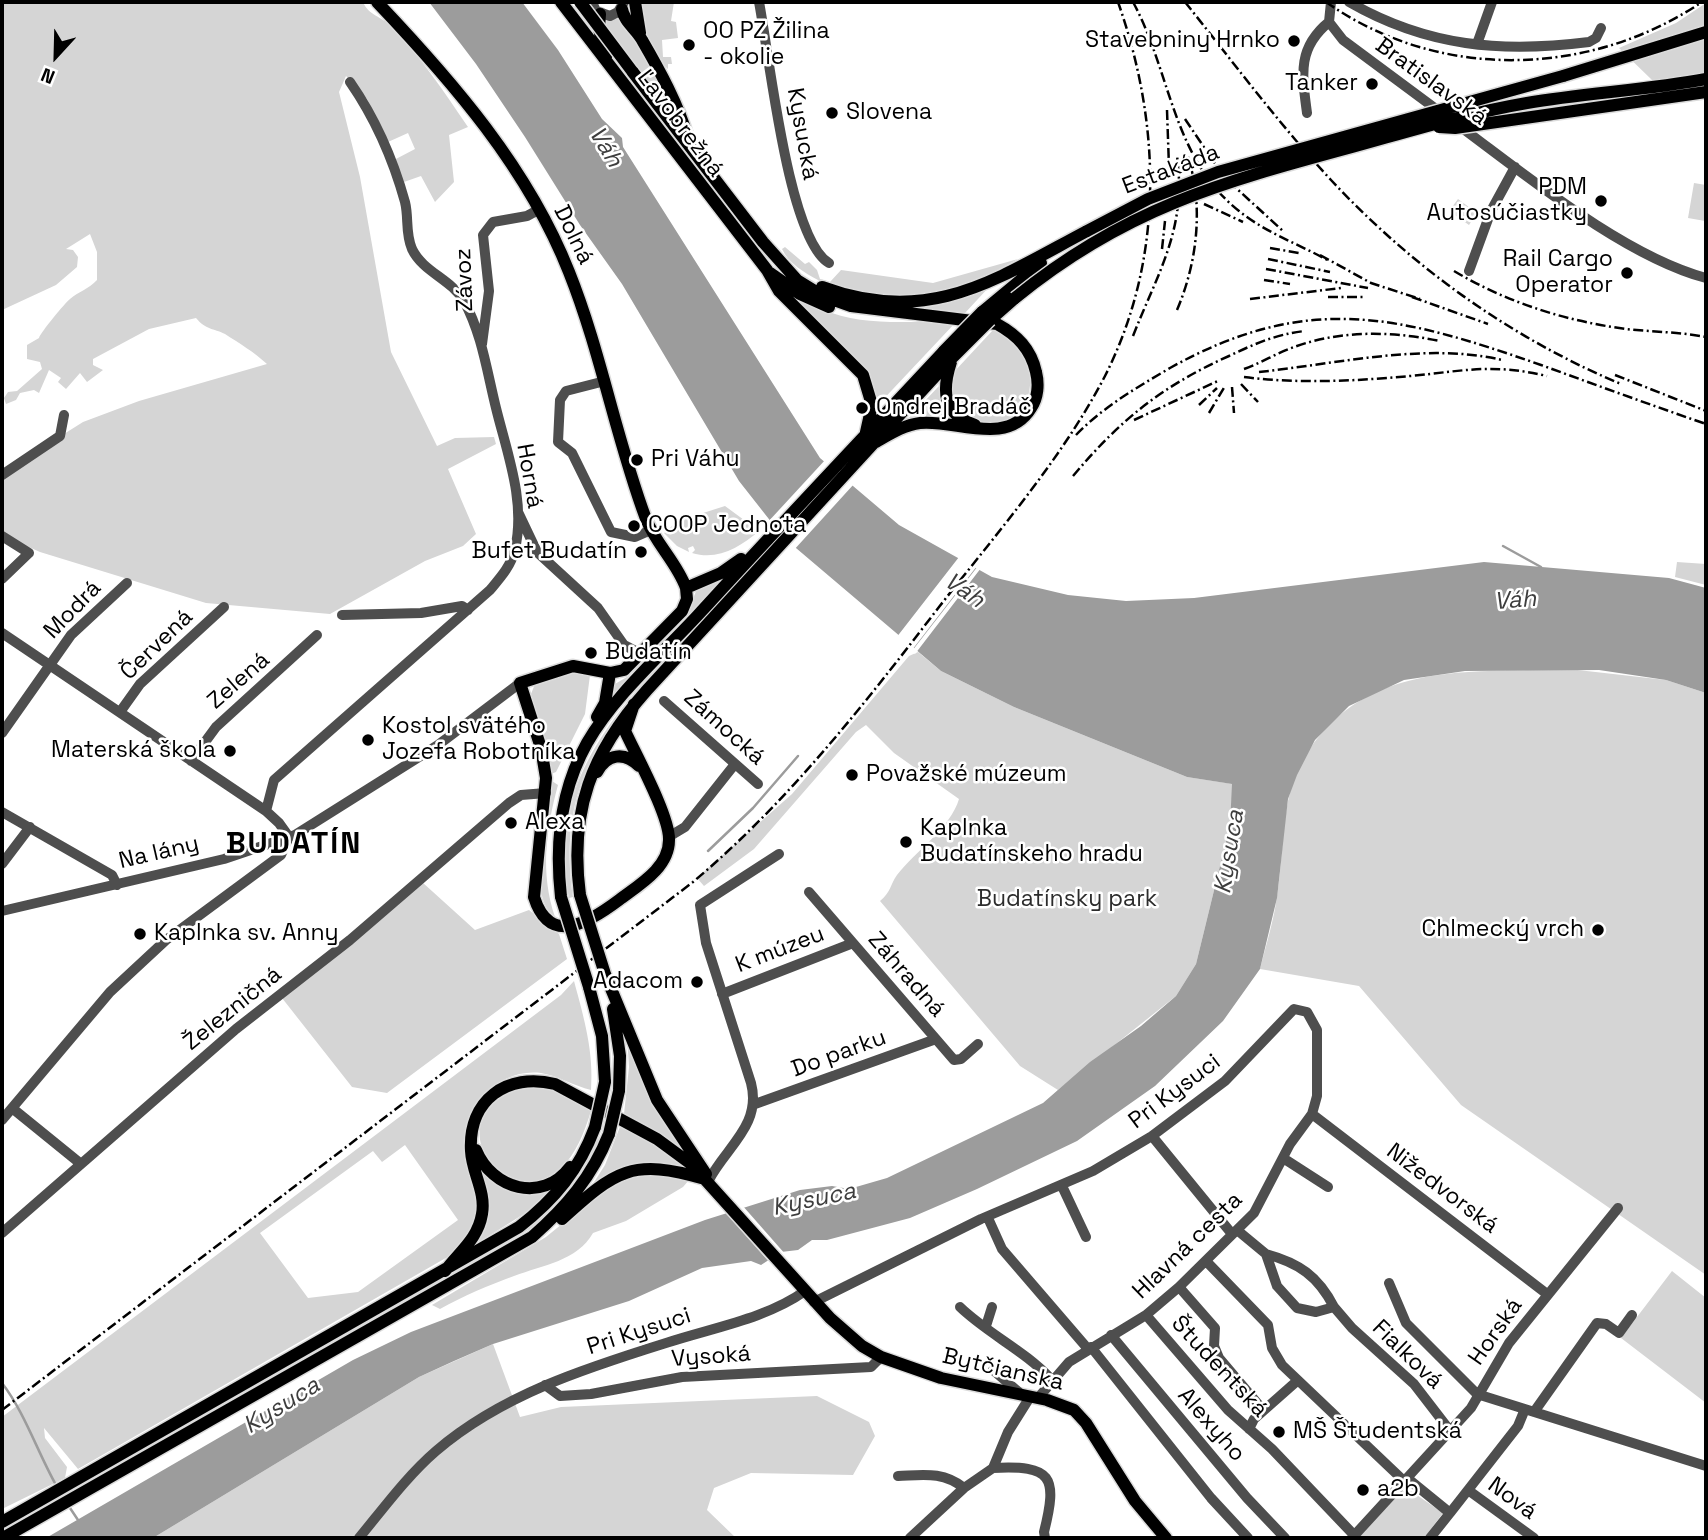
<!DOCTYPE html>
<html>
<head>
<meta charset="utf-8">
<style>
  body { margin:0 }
  #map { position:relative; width:1708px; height:1540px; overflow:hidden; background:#fff; font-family:"Space Grotesk",sans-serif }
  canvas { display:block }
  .frame { position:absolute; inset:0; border:4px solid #000; pointer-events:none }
  .north { position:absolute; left:21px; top:21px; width:70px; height:70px; -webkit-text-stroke:5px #fff; paint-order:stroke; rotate:202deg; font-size:19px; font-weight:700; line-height:28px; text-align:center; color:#000 }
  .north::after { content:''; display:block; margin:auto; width:24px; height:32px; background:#000; clip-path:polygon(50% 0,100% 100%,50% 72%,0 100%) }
</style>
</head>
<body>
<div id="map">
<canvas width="1708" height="1540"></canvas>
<div class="frame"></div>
<div class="north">N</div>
</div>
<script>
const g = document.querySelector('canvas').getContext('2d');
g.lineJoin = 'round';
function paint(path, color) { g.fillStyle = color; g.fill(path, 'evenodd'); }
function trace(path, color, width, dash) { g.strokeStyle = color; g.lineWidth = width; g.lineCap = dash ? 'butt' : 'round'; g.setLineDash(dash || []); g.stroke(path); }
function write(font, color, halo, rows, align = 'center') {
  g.font = font + ' "Space Grotesk",sans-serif'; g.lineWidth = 5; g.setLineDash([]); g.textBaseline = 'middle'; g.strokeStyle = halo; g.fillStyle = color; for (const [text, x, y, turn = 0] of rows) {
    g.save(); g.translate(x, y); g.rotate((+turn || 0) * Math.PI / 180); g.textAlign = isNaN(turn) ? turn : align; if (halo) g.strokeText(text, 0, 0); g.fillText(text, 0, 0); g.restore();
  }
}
paint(new Path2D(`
  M2 2H363C369 16 381 16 391 26 421 57 444 92 468 127L449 135 454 182 435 202 421 176 404 182 394 160 415 149 408 133 388 142 367 99 346 76 339 92 360 177 391 352 437 446 455 438 494 437 496 444 448 469 476 534 463 546 425 561 330 614 206 603 40 552 2 535V473L83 422 139 401 267 364C254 352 239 343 225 334 213 328 206 330 196 318L149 329 93 359V365L103 370 87 382 80 373 66 389 58 382 61 378 49 370 39 393 34 390 20 393 16 400 6 404 4 398 8 392 17 391 42 369 40 362 27 359V345L39 338C41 332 65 303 70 299 78 292 89 289 97 280V252L90 234 66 249 73 250 78 257 77 267 56 285 2 310Z
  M638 2H674L671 21 676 22 678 38 662 40 663 57H671L672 64H668V69C651 53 642 27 638 2Z
  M1706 3V84L1652 80 1619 48 1676 23Z
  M620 18 640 44 684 130 602 21Z
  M1694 183 1706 185 1705 221 1688 218Z
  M1458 199 1477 213 1469 225 1449 211Z
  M785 247 805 264 809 262 817 270 820 279 830 282 841 270 933 283 1018 259C959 294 883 313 818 280 805 273 788 263 782 249Z
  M990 286 965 313 921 311 829 295 917 306 950 301Z
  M785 287C797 294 809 303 822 309 863 328 912 320 956 322L877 406 871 380Z
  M993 330C1055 352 1033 444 976 421 968 418 960 411 952 407L949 381 953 373Z
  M940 386 957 421 907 420 938 387Z
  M725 506 759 531C740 547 718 561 692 553L695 550 693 546 688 548 689 552 677 546 664 533 678 521Z
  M1677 562 1706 564V585L1675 577Z
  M727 576 609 705 615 684 632 674 687 613 697 589Z
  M726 595C715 614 692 634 676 651 603 731 557 782 573 897L569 898C547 791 607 721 674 648 688 632 707 604 726 595Z
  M918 652 941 671 1014 707 1187 777 1233 784 1230 825 1196 964 1176 996 1058 1090 1020 1066 880 901C891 892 890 885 897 875 915 852 951 827 959 799L894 753 866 725 856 732 754 849 704 886 697 878 792 794 909 656Z
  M1569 669 1666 680 1706 693V1275L1461 1105 1359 986 1260 969C1266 945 1274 920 1277 896 1282 864 1282 832 1288 801 1294 772 1308 747 1328 726 1392 661 1485 673 1569 669Z
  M579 672 590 675 585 714 556 772 551 774 531 694 535 684Z
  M552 781 558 785C546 829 540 873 555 917 524 894 550 816 552 781Z
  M422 882 475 930 529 910 559 934 567 959 387 1093 352 1087 282 998Z
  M574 981C584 1018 594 1052 591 1090 574 1086 559 1076 541 1073 500 1068 463 1105 465 1145 465 1165 478 1183 479 1202 480 1221 467 1236 458 1251L78 1469 44 1428 45 1438 67 1467 65 1478 2 1509V1417L561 995ZM405 1145 458 1220 358 1292 308 1298 260 1233 373 1151 382 1162Z
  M627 1037 697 1162 624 1114 629 1067Z
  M525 1086 552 1089 592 1107C547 1275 409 1119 525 1086Z
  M621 1124 655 1143 692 1171 668 1165 591 1187 605 1165Z
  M603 1133 600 1144 567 1197 535 1226 426 1290V1287C474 1260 530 1236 566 1193 581 1175 591 1146 603 1133Z
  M480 1167C504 1194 518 1189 551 1189L527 1212 476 1244Z
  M645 1172 689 1180 683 1187 626 1221 593 1233C577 1261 543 1265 514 1276 489 1285 463 1296 440 1309L432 1305 546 1237 611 1184Z
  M1672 1271 1706 1298V1403L1621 1338Z
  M416 1295 229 1404 227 1400 411 1296Z
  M493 1344 520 1417 561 1407 817 1396 869 1422 875 1436 853 1475 751 1473 714 1488 707 1510 736 1538H153L419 1377Z
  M1401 1491H1411L1443 1513 1424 1538H1360L1362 1532Z`), '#d5d5d5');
paint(new Path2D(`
  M429 2H522L558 50 602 119 622 138 623 147 820 458 899 525 992 577 1068 595 1126 601 1194 598 1484 562 1669 578 1706 588V693L1666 680 1599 670 1465 671 1404 680 1349 706 1315 740 1297 775 1288 799 1277 898 1260 969 1223 1021 1155 1086 1077 1141 977 1189 910 1218 827 1240H812L798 1250 781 1252 761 1265 751 1261 702 1268 629 1301 493 1344 454 1361 419 1377 153 1538H46L353 1360 411 1332 705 1220 800 1190 832 1186 849 1189 887 1178 1043 1103 1090 1062 1141 1026 1176 996 1196 964 1230 825 1232 784 1187 777 1014 707 941 671 783 537 739 481 622 284 580 225 525 137 476 64Z`), '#9c9c9c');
paint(new Path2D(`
  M826 459 839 470 778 537 767 523Z
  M840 472 854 484 793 551 779 538Z
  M959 557 977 566 912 650 904 644 936 603 904 644 896 638Z
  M978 566 981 568 915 654 912 651Z
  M742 1205 786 1255 770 1263 724 1211Z`), '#fff');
trace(new Path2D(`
  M1503 546 1541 567
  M708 851 753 808 798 756
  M2 1383C25 1413 37 1451 56 1485
  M68 1505 78 1520`), '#9c9c9c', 2.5);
const major = new Path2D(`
  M377 2C452 81 528 168 569 272 601 352 616 439 646 519 656 544 677 563 686 588L687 599 682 611 624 670 610 673 573 666 520 683 541 748 546 778 534 897C550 948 591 921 619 900 639 885 669 868 669 840 670 817 636 755 625 731L634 704
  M561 2 767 270 779 291 863 375 872 405 866 432
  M635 2 640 33
  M622 9C624 22 636 29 642 40 660 71 678 104 688 138
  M600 14 599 29 606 57
  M632 71 763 242 797 280 823 296 851 306 997 324C1017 335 1031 349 1036 372 1039 384 1038 398 1031 408 1007 447 955 419 920 423 904 425 890 434 876 442
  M1563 76 1706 32
  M770 273 800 294 829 307
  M822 287C930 327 996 279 1087 231
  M982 312 1041 263
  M990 320 1015 298
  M951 362C942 390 942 414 975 425
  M686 588 721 573 741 559
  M597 717 605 703 610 673
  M597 772C607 754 624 751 639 766
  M580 895C569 811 591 753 647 690L952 358
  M561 897C555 844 560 791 587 743 614 696 661 655 698 615 779 526 862 439 944 351
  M605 974 657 1100 706 1174
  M589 987 602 1036 605 1082
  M613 1009 620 1056 619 1091
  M476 1150C492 1189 542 1204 570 1167
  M562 1219C616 1170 632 1158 705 1179
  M445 1271C459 1252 478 1239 482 1214 486 1191 472 1173 471 1151 468 1100 507 1072 555 1084L657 1139 691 1164 830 1318 862 1346 881 1357 941 1378 1047 1400 1074 1410 1086 1423 1135 1501 1166 1538
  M2 1522 519 1227C555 1199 579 1170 595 1127
  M3 1538 532 1237C566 1207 592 1177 609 1134`);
trace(major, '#dbdbdb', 15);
trace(new Path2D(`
  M592 2 596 11 610 16 618 12 624 2
  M759 2C769 53 788 239 829 263
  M1331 2 1329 22 1343 40 1440 112
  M1349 2C1427 47 1502 53 1589 42L1596 38 1601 28
  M1477 44 1492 2
  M1307 113C1302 75 1297 48 1329 22
  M1458 125C1527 176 1624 256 1706 278
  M1469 271 1491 211 1515 167
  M482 344 489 291 483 235 493 222 527 216 538 210
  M605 381 566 391 560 400 558 442 572 453 611 532 635 537 651 530
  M2 475 60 436 64 415
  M518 512 537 552 598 608 624 645 643 655
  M2 536 29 553 2 579
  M342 615 421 613 462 606 468 610
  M2 633 266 811 279 823 289 837 281 855 166 940 110 992 2 1120
  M664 701 758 784
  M120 712 140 684 224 607
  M2 733 71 635 127 583
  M191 761 216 727 317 635
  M266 811 274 780 490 590C501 577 511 566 515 549 526 502 507 453 496 408 487 372 482 334 464 301 451 279 423 272 412 249 405 233 409 218 405 202 393 159 375 118 350 82
  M2 812 112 875 117 885
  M670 836 685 827 735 764
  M2 864 30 827
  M809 892 954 1060 961 1059 978 1044
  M2 911 224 859 295 835 438 745 520 683
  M722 994 853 943
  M755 1104 936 1039
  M12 1108 81 1164
  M1312 1114 1547 1294
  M1152 1136 1232 1234
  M1283 1158 1328 1187
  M709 1180C726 1147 762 1125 751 1083L706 943 700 905 779 854
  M1062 1186 1086 1237
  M988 1218 1002 1249 1088 1349
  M1237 1230 1266 1254 1277 1286 1297 1308 1316 1312 1334 1307 1352 1328 1414 1384 1451 1432
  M2 1233 236 1029 350 940 509 803 521 795 546 793
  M1266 1254C1299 1263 1318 1276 1334 1307
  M1206 1261 1268 1325 1272 1348 1282 1365 1404 1481
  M1389 1283 1406 1323 1477 1394 1706 1466
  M1179 1287 1215 1328 1214 1346 1219 1358 1263 1410
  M814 1302 981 1219 1093 1171 1152 1136 1225 1081 1294 1009 1307 1012 1317 1030V1096L1312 1114 1290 1144 1254 1213 1179 1287 1146 1315 1069 1362 1038 1398
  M960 1307C988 1334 1024 1350 1051 1379
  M1146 1315 1228 1410 1272 1449 1353 1534
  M986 1326 992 1307
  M1111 1335 1247 1498 1285 1538
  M1091 1347 1211 1498 1248 1538
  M993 1370 1021 1394
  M545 1385 560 1396 591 1394 682 1377 871 1367 881 1357
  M1534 1412 1597 1323 1606 1324 1619 1333 1632 1315
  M1249 1429 1254 1419 1297 1381
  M993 1468C1052 1465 1058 1476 1044 1532L1045 1538
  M898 1476C923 1475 943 1471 964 1488
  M1407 1478 1471 1408 1509 1343 1618 1208
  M1468 1490 1534 1538
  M1450 1513 1518 1426 1525 1409
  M359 1538C383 1509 407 1476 436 1451 501 1395 586 1368 666 1343 711 1328 766 1319 805 1291
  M910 1538 964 1488 993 1468 1008 1432 1030 1397
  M1352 1538 1407 1478 1450 1513 1430 1538`), '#4e4e4e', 10);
trace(major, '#000', 12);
trace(new Path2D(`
  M1133 2C1171 72 1172 158 1239 211 1266 233 1299 244 1329 261
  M1185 2C1233 62 1279 124 1331 180 1412 267 1511 338 1621 384
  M1326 2C1438 81 1589 78 1702 2
  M1167 110 1169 167
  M1185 119 1224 177 1283 231
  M1204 204 1243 222
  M1270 248 1299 253
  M1162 249 1165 221
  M1320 255 1371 283 1420 299
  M1268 259 1330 272
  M1266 269 1368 288
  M1454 271C1506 302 1565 321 1626 329 1653 332 1680 332 1706 337
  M1264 280 1290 284
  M1328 297H1364
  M1412 297 1488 324
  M1250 299 1341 288
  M1177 310C1197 263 1204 207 1188 157
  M1133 336C1158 272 1187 229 1177 156
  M1244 369C1261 363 1277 353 1294 347 1341 330 1391 331 1440 341
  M1259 372C1336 364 1426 342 1502 360
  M1615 375 1706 411
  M1244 377C1298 384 1356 381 1410 376 1464 371 1491 363 1547 376
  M1241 384 1258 402
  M1232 387 1234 413
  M1199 405 1217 388
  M1209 413 1225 386
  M1134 420 1220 380
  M1076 435C1103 407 1136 388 1170 368 1308 291 1401 316 1541 365 1596 385 1651 405 1706 424
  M1073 476C1120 420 1162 386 1229 356 1254 344 1277 334 1305 331
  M2 1410 693 882C788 802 863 706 939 607 996 534 1062 459 1105 376 1165 257 1161 124 1118 2`), '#000', 2.5, [10, 3.5, 2, 3.5]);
const majorBridge = new Path2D(`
  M580 2 632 71
  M1439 127 1455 128 1706 92
  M1087 231 1148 199 1218 172 1563 76
  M1015 298C1124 209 1219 183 1352 147 1410 131 1468 113 1527 103 1586 93 1647 90 1706 79
  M944 351 982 312
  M952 358 990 320
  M580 895 605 974
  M561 897 589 987
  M595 1127 605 1082
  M609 1134 619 1091`);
trace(majorBridge, '#dbdbdb', 15, []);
trace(majorBridge, '#000', 12);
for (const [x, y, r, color] of [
  [1294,41,7,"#000"],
  [689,45,7,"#000"],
  [1372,84,7,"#000"],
  [832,113,7,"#000"],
  [1601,201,7,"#000"],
  [1627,273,7,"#000"],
  [862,408,7,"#000"],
  [637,460,7,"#000"],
  [634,526,7,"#000"],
  [641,552,7,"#000"],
  [591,653,7,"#000"],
  [368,740,7,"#000"],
  [230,751,7,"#000"],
  [852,775,7,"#000"],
  [511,823,7,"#000"],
  [906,842,7,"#000"],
  [1598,930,7,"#000"],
  [140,934,7,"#000"],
  [697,982,7,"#000"],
  [1279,1432,7,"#000"],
  [1363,1490,7,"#000"]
]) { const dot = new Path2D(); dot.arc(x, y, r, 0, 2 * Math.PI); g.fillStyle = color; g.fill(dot); trace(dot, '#fff', 2.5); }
write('23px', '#000', '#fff', [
  ["OO PZ Žilina",703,32],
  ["- okolie",703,58],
  ["Stavebniny Hrnko",1280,41,"right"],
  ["Tanker",1358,84,"right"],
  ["Slovena",846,113],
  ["PDM",1587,188,"right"],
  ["Autosúčiastky",1587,214,"right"],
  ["Rail Cargo",1613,260,"right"],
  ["Operator",1613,286,"right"],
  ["Ondrej Bradáč",876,408],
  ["Pri Váhu",651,460],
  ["COOP Jednota",648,526],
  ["Bufet Budatín",627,552,"right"],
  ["Budatín",605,653],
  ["Kostol svätého",382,727],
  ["Jozefa Robotníka",382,753],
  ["Materská škola",216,751,"right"],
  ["Považské múzeum",866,775],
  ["Alexa",525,823],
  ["Kaplnka",920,829],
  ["Budatínskeho hradu",920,855],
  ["Chlmecký vrch",1584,930,"right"],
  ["Kaplnka sv. Anny",154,934],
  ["Adacom",683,982,"right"],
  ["MŠ Študentská",1293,1432],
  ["a2b",1377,1490]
], 'left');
write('23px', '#000', '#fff', [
  ["Bratislavská",1431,82,36],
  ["Ľavobrežná",680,124,53],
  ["Kysucká",802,134,80],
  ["Estakáda",1171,170,-21],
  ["Dolná",573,235,64],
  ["Závoz",465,280,-92],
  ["Horná",529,476,80],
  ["Modrá",73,610,-46],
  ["Červená",157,645,-44],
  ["Zelená",239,681,-41],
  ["Zámocká",724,728,42],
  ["Na lány",159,853,-13],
  ["K múzeu",780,950,-21],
  ["Záhradná",906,975,49],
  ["Železničná",233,1009,-39],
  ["Do parku",839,1054,-20],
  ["Pri Kysuci",1175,1092,-37],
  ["Nižedvorská",1442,1189,37],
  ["Hlavná cesta",1188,1246,-44],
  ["Pri Kysuci",639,1332,-18],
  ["Horská",1496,1332,-55],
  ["Fialková",1407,1355,44],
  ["Vysoká",711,1357,-4],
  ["Študentská",1219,1367,47],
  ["Bytčianska",1003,1370,13],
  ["Alexyho",1211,1425,49],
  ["Nová",1512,1499,36]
]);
write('23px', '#2c2c2c', '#fff', [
  ["Budatínsky park",1067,900]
]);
write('italic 24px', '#3d3d3d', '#fff', [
  ["Váh",605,147,59],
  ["Váh",964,591,35],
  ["Váh",1515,601,-5],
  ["Kysuca",1230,852,-81],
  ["Kysuca",814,1200,-12],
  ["Kysuca",282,1406,-32]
]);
g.letterSpacing = '2px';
write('bold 30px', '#000', '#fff', [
  ["BUDATÍN",294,845]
]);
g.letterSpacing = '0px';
</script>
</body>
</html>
